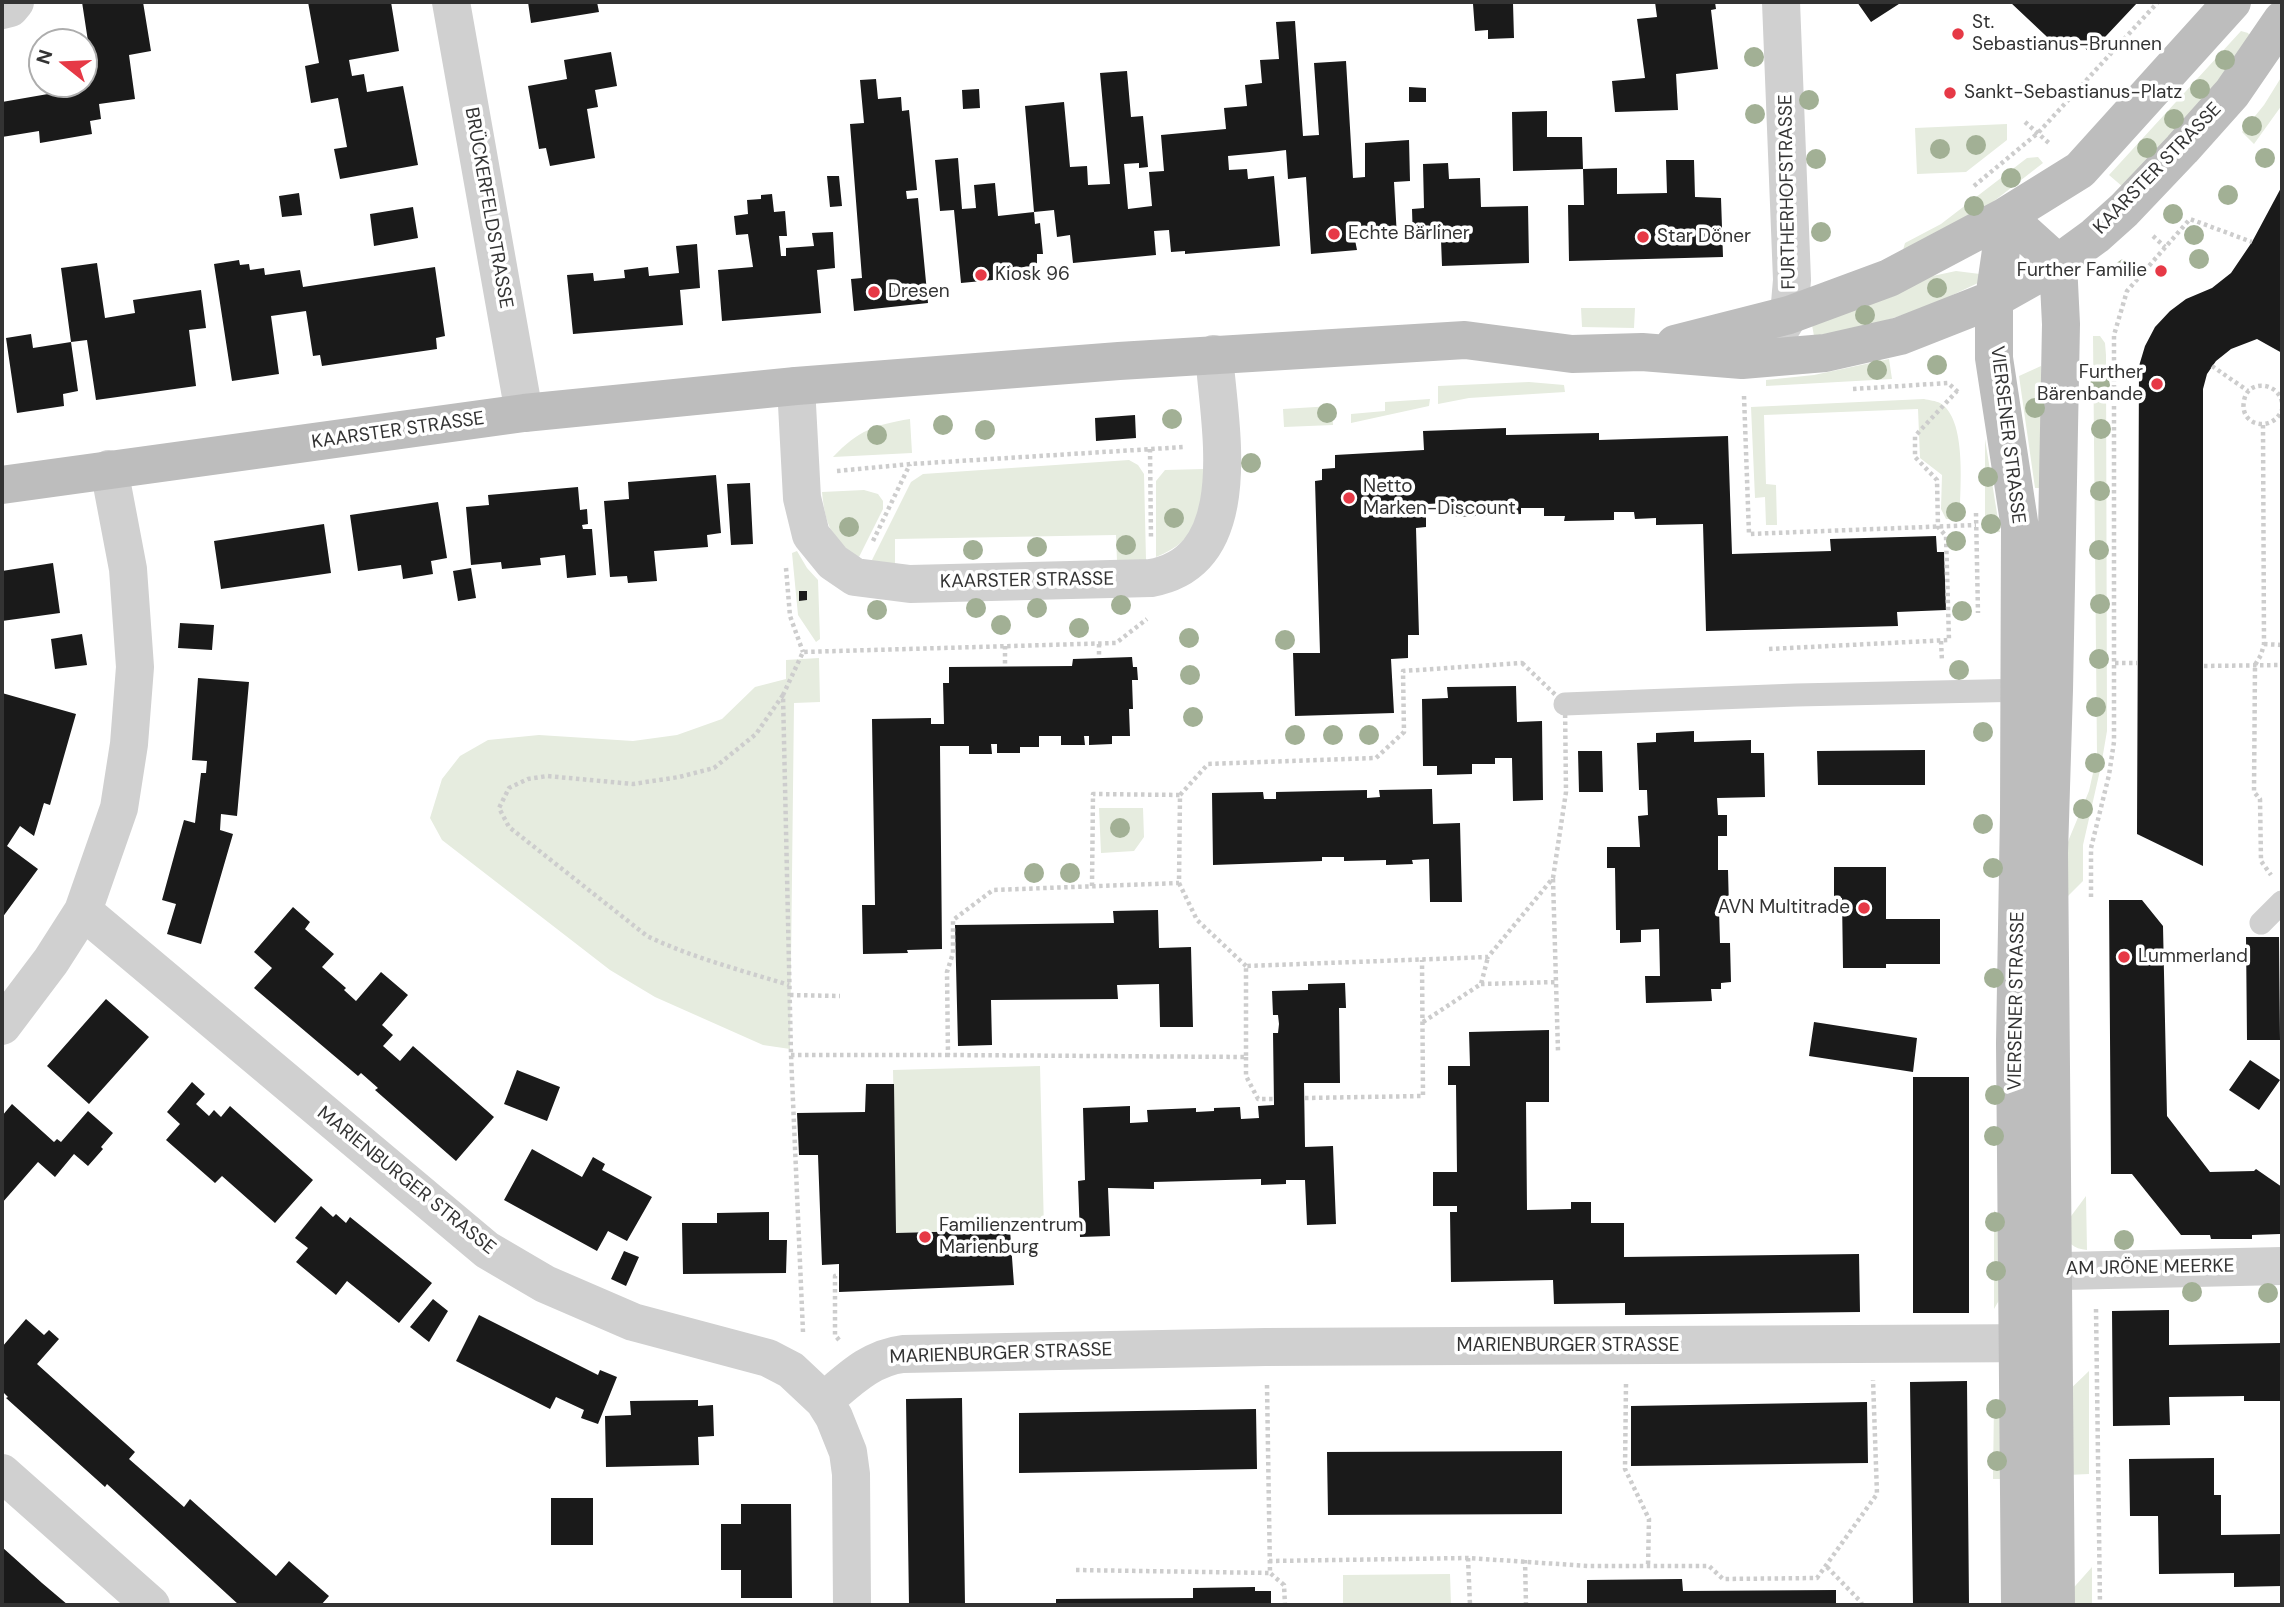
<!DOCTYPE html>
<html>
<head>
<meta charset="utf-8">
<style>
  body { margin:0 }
  #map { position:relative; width:2284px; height:1607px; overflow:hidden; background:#fff; font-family:"DM Sans",sans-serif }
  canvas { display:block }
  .frame { position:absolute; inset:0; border:4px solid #333; pointer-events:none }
  .north { position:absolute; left:28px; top:28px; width:70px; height:70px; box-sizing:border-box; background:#fff; border:2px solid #adadad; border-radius:50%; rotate:288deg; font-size:19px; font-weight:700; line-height:28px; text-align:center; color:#333 }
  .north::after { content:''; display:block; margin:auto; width:24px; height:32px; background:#e63946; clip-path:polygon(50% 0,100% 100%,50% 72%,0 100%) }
</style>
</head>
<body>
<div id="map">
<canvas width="2284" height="1607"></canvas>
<div class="frame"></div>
<div class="north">N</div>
</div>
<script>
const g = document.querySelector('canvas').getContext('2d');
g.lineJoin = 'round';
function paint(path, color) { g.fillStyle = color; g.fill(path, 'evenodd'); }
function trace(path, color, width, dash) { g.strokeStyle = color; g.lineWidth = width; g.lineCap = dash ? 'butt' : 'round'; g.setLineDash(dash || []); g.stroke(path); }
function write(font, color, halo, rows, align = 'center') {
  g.font = font + ' "DM Sans",sans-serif'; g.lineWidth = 7; g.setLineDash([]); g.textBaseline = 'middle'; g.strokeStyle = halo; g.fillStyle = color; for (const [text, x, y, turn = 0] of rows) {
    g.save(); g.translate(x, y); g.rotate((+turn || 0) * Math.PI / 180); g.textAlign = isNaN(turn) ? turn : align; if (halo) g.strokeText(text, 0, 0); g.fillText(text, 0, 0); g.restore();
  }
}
paint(new Path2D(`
  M2241 31 2248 33 2250 36 2228 70 2123 187 2109 175Z
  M2282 76V105L2254 144 2242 132 2264 105Z
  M2007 124V140L1966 172 1917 174 1915 128Z
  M2038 157 2043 163 1989 205 1903 250 1905 243 1941 224 2027 158Z
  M1956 271 1980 274 1978 283 1925 308 1868 326 1814 336 1812 325 1928 277Z
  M1581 308H1635L1634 328 1582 327Z
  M2093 336H2100L2105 343 2106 355 2107 731 2101 766 2083 845V881L2058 906V874L2069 839 2089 791 2097 755Z
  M1889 359 1892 379 1766 386V380L1814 375Z
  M2041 366V488H2035L2019 376Z
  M1529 382 1564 385 1565 392 1469 398 1438 404V386Z
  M1430 399 1429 406 1351 423V414L1385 411V402Z
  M1924 399C1929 400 1936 401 1940 403 1967 419 1960 486 1960 514L1956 519H1946L1941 509 1942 475 1920 458 1918 409 1764 415 1766 484 1776 485 1777 525H1766L1765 497 1755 498 1751 407Z
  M1332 406 1333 425 1284 427 1283 409Z
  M910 419 912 453 833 457C859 430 874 425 910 419Z
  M1985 439 2000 532 1985 533Z
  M1129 460 1138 465 1144 474 1146 560 1117 561 1116 535 895 539V565L871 562 911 482 923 474Z
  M1204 469C1205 511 1199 540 1156 557V481L1165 470Z
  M864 490 878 494 883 501V509L859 557C831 541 825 523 822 492Z
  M797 551 807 568 818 580 820 639 816 642 798 615 792 553Z
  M819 658 820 702 794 703 790 1049 763 1045 655 997 610 970 442 840 430 818 442 779 460 756 488 740 539 735 633 741 677 735 722 719 755 687 786 679V660Z
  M1099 808H1143L1144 837 1134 851 1101 853Z
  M1040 1066 1044 1230 896 1233 893 1070Z
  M2086 1196 2087 1250C2073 1249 2068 1242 2060 1231Z
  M1994 1210 2005 1225V1290L1994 1309Z
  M2089 1371V1474L2067 1475 2064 1395Z
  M1994 1402 2006 1415V1479H1993Z
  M2092 1567V1605H2068V1594Z
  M1450 1574 1451 1605H1343V1575Z`), '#e6ecdf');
paint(new Path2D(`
  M82 2H143L151 51 129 55 135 99 99 104 101 119 90 121 92 134 40 143 39 131 2 137V102L71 90 70 85 91 82 87 61H91Z
  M308 2H391L399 51 349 60 352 76 364 74 367 92 403 86 418 165 340 179 334 149 347 147 338 98 311 103 308 85 305 66 319 63Z
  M528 2H597L599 12 531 23Z
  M1655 2H1715L1716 9 1711 10 1718 69 1676 74 1678 110 1615 112 1612 81 1645 78 1637 19 1657 17Z
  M1857 2H1902L1871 22Z
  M2010 2H2138L2090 53 2075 38 2062 51Z
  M1513 3 1514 38 1488 39V30L1475 31 1473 4Z
  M1295 21 1303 136 1319 135 1314 63 1346 61 1353 178 1365 177V143L1409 140 1410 181 1394 182 1397 238 1355 240 1357 250 1311 254 1306 177 1288 179 1286 150 1270 152 1228 156 1229 170 1247 169 1248 179 1274 176 1280 246 1185 254V251L1171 252 1169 230 1154 231 1156 255 1073 263 1070 235 1057 237 1054 210 1034 212 1025 106 1064 102 1070 167 1087 166 1088 185 1110 184 1100 73 1127 71 1131 117 1143 116 1148 167 1139 168V163L1124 164 1128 209 1152 206 1149 172 1164 171 1161 135 1226 129 1224 108 1247 106 1245 85 1262 83 1260 60 1279 59 1276 22Z
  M611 52 617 86 595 90 598 107 587 109 595 158 550 166 546 148 539 149 528 86 567 79 564 60Z
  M876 79 878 99 901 97 902 111 909 110 917 190 906 191 907 199 918 198 928 303 854 311 851 279 862 278 850 124 864 123 860 80Z
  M1409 87 1426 88V102H1409Z
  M979 89 980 108 963 109 962 90Z
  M1547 111V137H1582L1583 169 1513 171 1512 112Z
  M958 158 962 209 976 208 974 185 995 183 998 216 1034 212 1035 224 1040 223 1043 254H1037V266L1002 269 1003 279 961 283 954 210 940 211 935 160Z
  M1666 160H1694L1695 197 1721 198 1723 257 1569 261 1568 205H1584L1583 169 1617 168V194L1667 193Z
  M1448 163 1449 179 1480 178 1481 207 1528 206 1529 263 1442 266 1441 240 1413 241 1412 209 1424 208 1423 164Z
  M827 176H839L842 206 830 207Z
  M2282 186V353L2257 339 2231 349 2216 361 2207 374 2203 389V866L2137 834 2139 366 2145 346 2155 327 2170 311 2186 299 2212 288 2231 273 2252 242Z
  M299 193 302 215 282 217 279 196Z
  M772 194 774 212 785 211 787 236H779L781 256H786V248L814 246 812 233 833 232 835 268 817 270 821 313 722 321 718 270 753 267 748 234 736 235 734 216 748 214 747 200 761 199V195Z
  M413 207 418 238 374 246 370 214Z
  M697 244 700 288 680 290 683 325 573 334 567 275 593 273 594 281 625 278 624 270 648 267 649 276 679 273 676 246Z
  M239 260 240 265 249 264 250 270 264 268 265 275 300 270 303 287 435 267 445 336 436 338 437 349 322 366 320 355 313 356 306 311 271 316 279 374 232 381 214 264Z
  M97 263 105 318 135 313 133 300 201 290 206 328 189 330 196 386 96 400 87 340 71 342 78 391 63 394 64 406 17 413 6 338 31 334 33 348 71 342 61 268Z
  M1135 415 1136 438 1096 441 1095 418Z
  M1506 428V435L1599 433V440L1728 436 1732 554 1831 551 1830 539 1936 536 1937 552H1944L1946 610 1897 612 1898 626 1706 631 1703 524 1656 525V518L1635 519 1634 512H1614V520L1564 521 1565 516H1544V508H1521V514L1453 517V509H1447V503L1426 504V527L1416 528 1419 635H1408V658L1391 659 1394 713 1295 716 1293 653H1320L1315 481 1322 480V469L1335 468V455L1424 450 1423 431Z
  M716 475 721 533 707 535 708 547 654 551 657 581 628 583 627 576 610 577 604 501 629 499 628 482Z
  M750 483 753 544 731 545 727 484Z
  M578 487 580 510 587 509 588 524 582 525 583 529H592L596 575 567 578 565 555 540 558 541 565 502 569 501 562 471 565 466 507 489 505 488 495Z
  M438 502 447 558 431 561 433 574 403 579 401 565 358 571 350 515Z
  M324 524 331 573 221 589 214 541Z
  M53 563 60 613 2 621V571Z
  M471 568 476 598 458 601 453 571Z
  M799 591H807V600L799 601Z
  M180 623 214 625 212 650 178 648Z
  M82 634 87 665 55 669 51 639Z
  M1132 657 1133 667H1137L1138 680H1132L1133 709H1129L1130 736H1112V744L1089 745V736H1084L1085 745H1061V736H1039V747H1020V753H997V744H991L992 754H969V746H940L942 949 907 950 908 953 863 954 862 905H875L872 719 931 718V724H944L943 683H949V667L1072 666 1073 659Z
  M198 678 249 682 237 816 221 814 220 830 233 834 201 944 167 934 176 904 162 900 184 820 195 823 201 773H206L207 761 192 760Z
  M1516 686 1517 722 1542 721 1543 800 1513 801 1512 758H1495V764H1472V774L1437 775V766H1423L1422 699 1448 698 1447 687Z
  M2 693 76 714 50 805 44 803 34 836 20 826 7 846 38 869 2 918Z
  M1694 731V742L1751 740V753H1764L1765 797 1717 798 1718 815H1727V836H1718V870H1728L1729 909 1719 910 1720 943H1730L1731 982 1721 983V989H1711L1712 1001 1646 1003 1645 976H1660L1659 929 1641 930V942L1620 943V930H1616L1615 868H1607V847H1640L1638 816 1648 815 1647 790H1639L1637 743 1656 742V733Z
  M1925 750V785H1818L1817 751Z
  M1578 751H1602L1603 792H1579Z
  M1432 789 1433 824 1460 823 1462 902H1430L1429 859 1412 860 1413 864 1386 865V860L1344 861V857H1322V861L1213 865 1212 793 1263 792 1264 799H1276V792L1367 790V798L1380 797 1379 790Z
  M1834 867H1886V919H1940V964H1886V968H1843L1842 898H1834Z
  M2109 900H2142L2163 926 2167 1116 2210 1172 2254 1171 2256 1169 2282 1187V1231L2280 1234 2252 1235V1239H2211L2210 1235H2181L2132 1174H2111Z
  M293 907 310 922 305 929 334 954 322 967 346 988 344 990 356 1001 381 972 408 995 382 1025 393 1035 383 1046 400 1061 413 1046 494 1117 456 1161 375 1090 378 1088 361 1073 358 1076 254 988 272 968 254 952Z
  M1158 910 1159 948 1191 947 1193 1027H1160L1159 984 1117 985 1118 999 991 1000 992 1045 958 1046 955 925 1114 923 1113 911Z
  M2246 937H2279L2280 1040H2247Z
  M1345 983 1346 1008H1339L1340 1083H1304L1305 1147 1333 1146 1336 1224 1307 1225 1305 1180H1286V1184L1261 1185V1179L1154 1182V1189L1108 1188 1110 1236 1080 1237 1078 1181 1085 1180 1083 1108 1130 1106V1123L1148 1122 1147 1110 1196 1108V1112L1214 1111V1108L1240 1107 1241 1119 1259 1118 1258 1106 1274 1105 1273 1033H1278L1279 1024 1278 1015H1273L1272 991 1308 990V984Z
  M106 999 149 1037 89 1104 47 1066Z
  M1814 1022 1917 1038 1913 1072 1809 1056Z
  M1549 1030V1102H1526L1527 1210 1571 1209V1202H1591V1223H1624V1257L1859 1254 1860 1312 1625 1315V1303L1554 1304 1553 1280 1451 1282 1450 1212H1457V1206H1433V1172H1457L1456 1085H1448V1066H1470L1469 1032Z
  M2250 1060 2280 1080 2259 1110 2229 1090Z
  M517 1070 560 1087 547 1121 504 1104Z
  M1913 1077H1969V1313H1913Z
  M192 1082 205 1094 196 1104 209 1116 214 1110 221 1117 230 1106 313 1180 275 1223 222 1176 215 1183 166 1140 180 1124 167 1112Z
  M866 1084H894L896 1233 1010 1230 1014 1285 839 1292V1264L822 1265 818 1155H799L797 1113 865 1112Z
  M12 1104 54 1142 57 1139 61 1142 88 1111 113 1133 101 1147 103 1149 88 1166 74 1154 55 1177 38 1162 2 1203V1116Z
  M532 1149 582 1177 593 1157 605 1164 602 1170 652 1197 627 1241 608 1231 597 1251 504 1200Z
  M321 1206 333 1217 336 1214 346 1223 350 1217 432 1283 399 1323 347 1281 336 1295 296 1262 308 1248 295 1238Z
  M769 1212V1240H787L786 1273 683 1274 682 1223H717V1213Z
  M624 1251 639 1257 626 1286 611 1279Z
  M433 1299 448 1311 429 1342 410 1327Z
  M2169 1310V1345L2280 1343V1401H2244V1396L2169 1397 2170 1425 2113 1426 2112 1311Z
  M479 1315 598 1375 600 1370 617 1377 598 1424 581 1418 584 1410 556 1397 550 1409 456 1361Z
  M26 1319 44 1335 49 1330 59 1339 37 1364 135 1452 129 1459 184 1507 190 1499 276 1576 289 1561 329 1596 321 1605H239L107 1484 105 1487 6 1398 8 1397 2 1391V1347Z
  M1967 1381 1969 1605H1913L1910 1382Z
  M962 1398 965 1605H909L906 1399Z
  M698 1400V1406L713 1405 714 1436 698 1437 699 1465 606 1467 605 1416 631 1415 630 1401Z
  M1867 1402 1868 1463 1631 1466V1406Z
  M1256 1409 1257 1469 1019 1473V1413Z
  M1562 1451V1514L1328 1515 1327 1452Z
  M2214 1458V1495H2221V1535L2282 1534V1586L2234 1587V1573L2159 1574 2158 1516H2130L2129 1459Z
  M551 1498H593V1545H551Z
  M741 1504H791L792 1598H741V1570H721V1524H741Z
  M2 1547 42 1583 68 1605H2Z
  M1682 1579 1683 1591 1836 1590V1605H1587V1580Z
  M1255 1587V1591H1271V1605H1056V1599L1193 1598V1588Z`), '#1a1a1a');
trace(new Path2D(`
  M2025 122 2050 144
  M1974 186 2038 133 2158 2
  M2153 236 2165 247
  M2212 366 2248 391
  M1853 389 1948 383 1959 393
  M1744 396 1749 534 1976 525
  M2282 402C2278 382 2247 379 2244 401 2239 426 2272 433 2282 410
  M2263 425 2264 644 2261 655 2255 665 2254 792 2260 799 2261 861 2271 875
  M1150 449 1151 539
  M837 471 911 464 1184 447
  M1976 513 1978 613
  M873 541 910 464
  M786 568 790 616 803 652
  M1941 641 1942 661
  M1099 644V658
  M2264 644 2282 645
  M1005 646V666
  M1769 649 1949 640 1946 536 1938 527 1937 480 1915 457V436L1957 391
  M1522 663 1565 704 1566 792 1553 878 1488 957 1246 966V1057L948 1055 947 972 953 953V920L993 890 1179 883 1180 795 1208 764 1376 758 1404 732 1403 671Z
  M2115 663H2137
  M2204 666 2282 665
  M783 695 756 734 714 768 679 777 633 784 547 776 528 779 509 788 499 808 509 827 647 936C693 958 741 970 789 985
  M1553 879 1558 1051
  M1179 883 1197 920 1246 966
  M1092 886 1093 794 1180 795
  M2091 897V848L2109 775 2114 742V335L2127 291 2190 219 2252 242
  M1481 984 1558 982
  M790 995 840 996
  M1423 1022 1481 984 1488 957
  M791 1055H948
  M1246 1057V1076L1258 1099H1274
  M1305 1098 1423 1096 1422 960
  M2096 1309 2100 1605
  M803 1332 791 1055 783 695 803 652 1116 643 1147 619
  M839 1340 835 1335V1276L839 1275
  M1626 1384 1625 1469 1649 1519 1648 1567
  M1267 1385 1270 1573 1284 1585 1285 1605
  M1468 1558 1470 1605
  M1525 1560 1526 1605
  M1269 1561 1468 1558 1588 1566H1709L1723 1579 1817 1578 1877 1494 1873 1380
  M1827 1567 1861 1602 1862 1605
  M1076 1570 1270 1573`), '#cdcdcd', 4.5, [3.5, 3.5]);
trace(new Path2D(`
  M1565 704 1796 695 2030 690
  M2261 923 2282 902`), '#d0d0d0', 23);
trace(new Path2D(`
  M451 2 524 413
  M2 10 10 8 15 2
  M1773 341 1789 315 1792 280 1781 2
  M796 386 802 498 811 535 833 562 855 577 910 584 1151 578C1249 560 1219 425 1214 354
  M83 911 487 1250 545 1284 633 1322 768 1358 791 1370 824 1401C849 1380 870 1358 903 1354L1266 1347 2050 1343
  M2 1026 51 961 83 911 119 808 129 744 135 667 128 569 109 469
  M2020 1272 2282 1266
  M824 1401 834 1417 848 1452 851 1474 852 1605
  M2 1473 151 1605`), '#d0d0d0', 38);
trace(new Path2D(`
  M2006 216 2058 263 2061 324 2054 690 2049 853 2056 1605
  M2006 216 1994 299V358L2020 528 2019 812 2015 1043 2020 1605
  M1675 344 1789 315 1889 278 2006 216 2080 170 2232 2
  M2 485 524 413 796 386 1119 361 1465 340 1572 354 1642 352 1742 360 1825 353 1900 336 1994 299 2058 263 2095 236 2124 210 2182 149 2232 93 2282 20`), '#bdbdbd', 38);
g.fillStyle = '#a2b095';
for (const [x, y] of [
  [1754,57],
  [2225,60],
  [2200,89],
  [1809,100],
  [1755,114],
  [2174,119],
  [2252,126],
  [1976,145],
  [2147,148],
  [1940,149],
  [2265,158],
  [1816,159],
  [2011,178],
  [2228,195],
  [1974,206],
  [2173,214],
  [1821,232],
  [2194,235],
  [2199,259],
  [2125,269],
  [1937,288],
  [1865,315],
  [1937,365],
  [1877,370],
  [2100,385],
  [2035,408],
  [1327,413],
  [1172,419],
  [943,425],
  [2101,429],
  [985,430],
  [877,435],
  [1251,463],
  [1988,477],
  [2100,491],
  [1956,512],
  [1174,518],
  [1991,524],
  [849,527],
  [1956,541],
  [1126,545],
  [1037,547],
  [973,550],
  [2099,550],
  [2100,604],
  [1121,605],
  [976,608],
  [1037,608],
  [877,610],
  [1962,611],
  [1001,625],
  [1079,628],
  [1189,638],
  [1285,640],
  [2099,659],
  [1959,670],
  [1190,675],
  [2096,707],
  [1193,717],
  [1983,732],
  [1295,735],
  [1333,735],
  [1369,735],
  [2095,763],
  [2083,809],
  [1983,824],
  [1120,828],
  [1993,868],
  [1034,873],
  [1070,873],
  [1994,978],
  [1995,1095],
  [1994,1136],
  [1995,1222],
  [2124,1240],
  [1996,1271],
  [2192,1292],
  [2268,1293],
  [1996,1409],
  [1997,1461]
]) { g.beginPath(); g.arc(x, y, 10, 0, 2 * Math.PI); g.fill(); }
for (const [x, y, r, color] of [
  [1958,34,7,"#e63946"],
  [1950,93,7,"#e63946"],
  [1334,234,7,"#e63946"],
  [1643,237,7,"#e63946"],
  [2161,271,7,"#e63946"],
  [981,275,7,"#e63946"],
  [874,292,7,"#e63946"],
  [2157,384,7,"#e63946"],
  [1349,498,7,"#e63946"],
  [1864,908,7,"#e63946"],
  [2124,957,7,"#e63946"],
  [925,1237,7,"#e63946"]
]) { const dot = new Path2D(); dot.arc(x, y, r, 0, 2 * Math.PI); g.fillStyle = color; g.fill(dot); trace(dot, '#fff', 2.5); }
write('19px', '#333', '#fff', [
  ["St.",1972,23],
  ["Sebastianus-Brunnen",1972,45],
  ["Sankt-Sebastianus-Platz",1964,93],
  ["Echte Bärliner",1348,234],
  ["Star Döner",1657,237],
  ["Further Familie",2147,271,"right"],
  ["Kiosk 96",995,275],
  ["Dresen",888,292],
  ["Further",2143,373,"right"],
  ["Bärenbande",2143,395,"right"],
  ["Netto",1363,487],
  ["Marken-Discount",1363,509],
  ["AVN Multitrade",1850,908,"right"],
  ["Lummerland",2138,957],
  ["Familienzentrum",939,1226],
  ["Marienburg",939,1248]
], 'left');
write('19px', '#333', '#fff', [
  ["KAARSTER STRASSE",2158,169,-46],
  ["FURTHERHOFSTRASSE",1788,192,-91],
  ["BRÜCKERFELDSTRASSE",488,208,80],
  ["KAARSTER STRASSE",398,431,-8],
  ["VIERSENER STRASSE",2007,435,83],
  ["KAARSTER STRASSE",1027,581,-1],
  ["VIERSENER STRASSE",2017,1001,-89],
  ["MARIENBURGER STRASSE",406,1181,39],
  ["AM JRÖNE MEERKE",2150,1268,-1],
  ["MARIENBURGER STRASSE",1568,1346],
  ["MARIENBURGER STRASSE",1001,1354,-2]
]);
</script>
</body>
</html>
